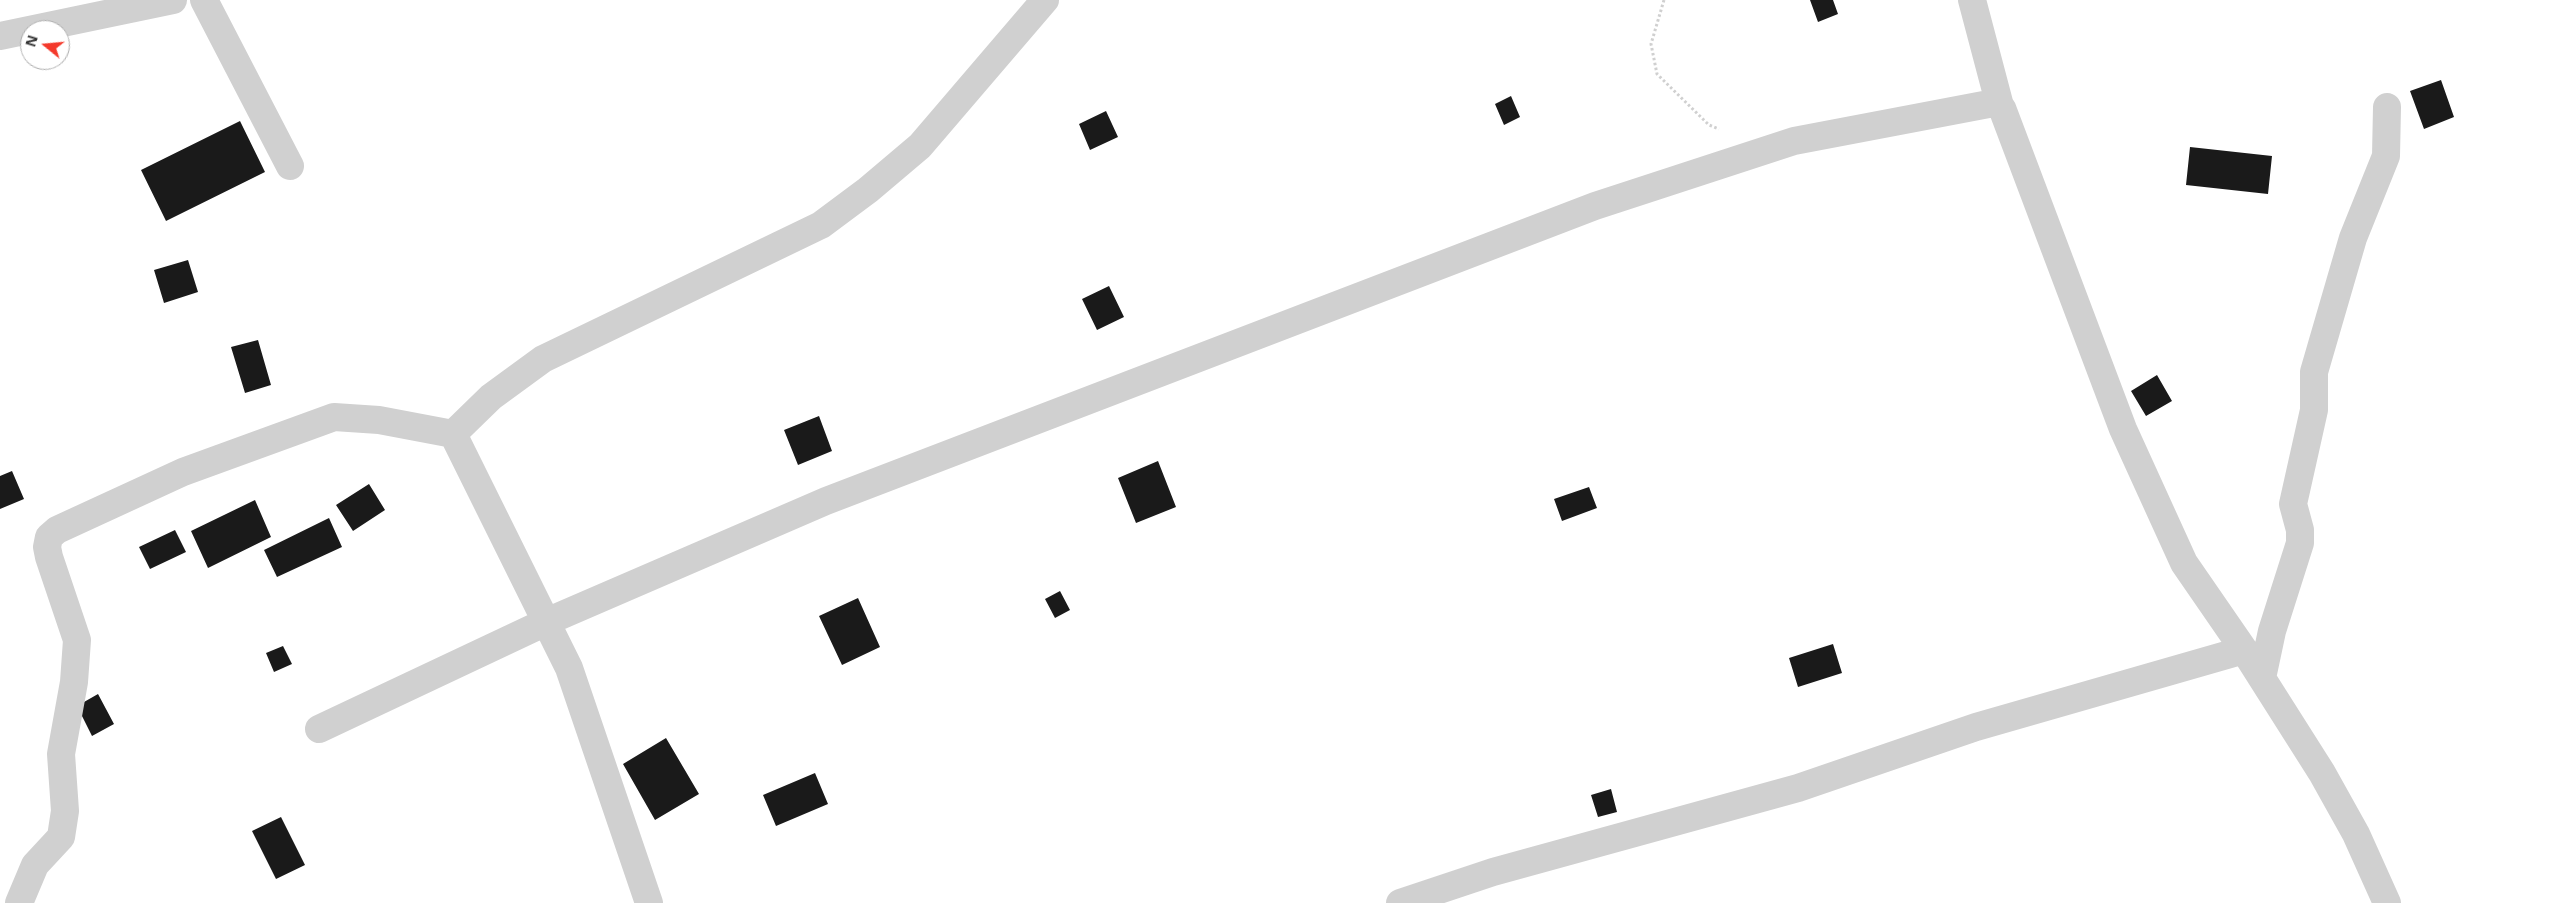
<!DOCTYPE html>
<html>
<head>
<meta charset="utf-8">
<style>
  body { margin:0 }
  #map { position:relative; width:2560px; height:903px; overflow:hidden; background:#fff; font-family:"Noto Sans",sans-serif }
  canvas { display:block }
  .north { position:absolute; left:20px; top:20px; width:50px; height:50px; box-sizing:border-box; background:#fff; border:1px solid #adadad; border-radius:50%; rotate:287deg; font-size:14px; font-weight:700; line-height:20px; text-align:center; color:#333 }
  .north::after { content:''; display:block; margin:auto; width:18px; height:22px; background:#f4392b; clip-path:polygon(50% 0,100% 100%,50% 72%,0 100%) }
</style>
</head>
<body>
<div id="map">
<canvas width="2560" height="903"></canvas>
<div class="north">N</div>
</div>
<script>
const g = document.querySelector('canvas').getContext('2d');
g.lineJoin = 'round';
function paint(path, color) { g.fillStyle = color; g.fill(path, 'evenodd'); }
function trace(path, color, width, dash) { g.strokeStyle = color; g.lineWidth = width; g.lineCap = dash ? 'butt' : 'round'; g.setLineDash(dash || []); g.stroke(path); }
paint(new Path2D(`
  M1810 0H1833L1838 14 1818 22Z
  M2441 80 2454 117 2424 129 2410 91Z
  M1511 96 1520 117 1504 125 1495 104Z
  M1106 111 1118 137 1090 150 1079 124Z
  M240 121 265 172 166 221 141 170Z
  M2190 147 2272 156 2268 194 2186 185Z
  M188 260 198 292 164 303 154 270Z
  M1109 286 1124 317 1097 330 1082 299Z
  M258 340 271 385 245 393 231 347Z
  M2157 375 2172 401 2146 416 2131 391Z
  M819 416 832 451 798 465 784 430Z
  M1158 461 1176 507 1136 523 1118 478Z
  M12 471 24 499 0 509V476Z
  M369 484 385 510 353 531 336 505Z
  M1589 487 1597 508 1562 521 1554 499Z
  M255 500 271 537 208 568 191 531Z
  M329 518 342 547 277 577 264 550Z
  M175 530 186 552 150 569 139 547Z
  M1060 591 1070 610 1055 618 1045 599Z
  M858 598 880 647 842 665 819 616Z
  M1833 644 1842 673 1798 687 1789 658Z
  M283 646 292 664 274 672 266 653Z
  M98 694 114 724 92 736 77 706Z
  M666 738 699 794 655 820 623 764Z
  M815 773 828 804 776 826 763 795Z
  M1611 789 1617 812 1598 817 1591 795Z
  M281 817 305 865 276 879 252 831Z`), '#1a1a1a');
trace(new Path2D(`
  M1664 0 1651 44 1657 74 1709 125 1719 129`), '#d0d0d0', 3, [2.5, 2.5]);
trace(new Path2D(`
  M204 0 290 166
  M1972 0 2000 106
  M0 36 173 0
  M453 434 491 397 543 359 821 225 868 190 920 146 1045 0
  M453 434 569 668 649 903
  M2262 678 2272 631 2300 543V530L2293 504 2314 410V372L2353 238 2386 156 2387 107
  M319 729 546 622 826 501 1595 206 1794 141 1994 103 2002 108 2123 429 2184 563 2244 650 2322 773 2356 834 2387 903
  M19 903 35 865 61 837 65 811 61 754 74 682 77 640 49 557 47 547 49 537 57 530 183 472 334 417 379 420 453 434
  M1400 903 1493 872 1798 788 1976 727 2244 650`), '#d0d0d0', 28);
</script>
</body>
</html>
